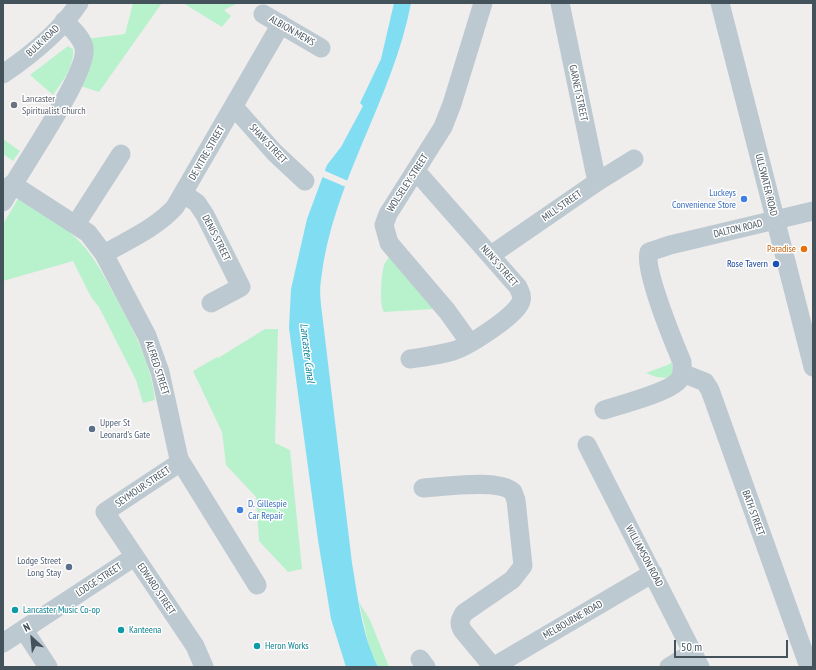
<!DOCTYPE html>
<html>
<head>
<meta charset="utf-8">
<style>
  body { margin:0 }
  #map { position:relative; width:816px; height:670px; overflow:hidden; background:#f0eded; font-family:"PT Sans Narrow",sans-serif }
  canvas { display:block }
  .frame { position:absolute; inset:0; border:4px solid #44525c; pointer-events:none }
  .north { position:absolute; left:12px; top:618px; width:40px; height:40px; -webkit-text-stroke:3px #fff; paint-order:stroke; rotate:334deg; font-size:11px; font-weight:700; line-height:16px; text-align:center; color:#44525c }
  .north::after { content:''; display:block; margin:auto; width:14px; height:18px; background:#44525c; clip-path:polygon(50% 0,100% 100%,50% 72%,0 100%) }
  .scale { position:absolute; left:674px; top:640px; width:114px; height:18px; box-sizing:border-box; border:2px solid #44525c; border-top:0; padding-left:5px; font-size:12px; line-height:14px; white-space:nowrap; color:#44525c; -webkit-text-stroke:3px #fff; paint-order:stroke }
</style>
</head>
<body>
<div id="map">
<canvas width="816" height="670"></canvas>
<div class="frame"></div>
<div class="north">N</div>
<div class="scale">50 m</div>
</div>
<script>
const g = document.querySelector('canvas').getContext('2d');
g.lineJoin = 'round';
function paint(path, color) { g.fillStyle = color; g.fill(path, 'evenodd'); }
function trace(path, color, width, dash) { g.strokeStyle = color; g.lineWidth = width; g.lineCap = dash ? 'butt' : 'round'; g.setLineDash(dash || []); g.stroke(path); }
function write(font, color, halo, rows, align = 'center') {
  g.font = font + ' "PT Sans Narrow",sans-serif'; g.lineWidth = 3; g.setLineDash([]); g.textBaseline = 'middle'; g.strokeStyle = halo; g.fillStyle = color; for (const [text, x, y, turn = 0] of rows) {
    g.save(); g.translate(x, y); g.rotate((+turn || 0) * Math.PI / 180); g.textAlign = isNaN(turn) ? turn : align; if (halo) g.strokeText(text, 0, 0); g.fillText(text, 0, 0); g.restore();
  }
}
paint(new Path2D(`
  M133 3H162L99 92 77 85 86 39 125 34Z
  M183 3H238L224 10 231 16 222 27Z
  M68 46 73 49C74 68 63 80 53 95L30 75Z
  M3 139 20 151 13 161 3 154Z
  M18 199C37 211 60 222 76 238 93 254 104 276 115 296 133 329 151 362 155 400L143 403 136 380 99 307 91 297 73 261 3 281V224Z
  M391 255 434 309 384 312C379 306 381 270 385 263 386 260 389 258 391 255Z
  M265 329H278L275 443 290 450 302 569 288 572 259 541 256 497 226 465 222 432 193 371 217 357 218 358Z
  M672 361 673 373 669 378 656 377 646 373 670 364Z
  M359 602 370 620 389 667H378L370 651Z`), '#b8f2cc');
paint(new Path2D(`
  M394 3H411C393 99 332 182 321 280 319 291 321 303 322 313L352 563C358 598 362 635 378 667H346L331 619 318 540 289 328 291 289 307 219 327 165 341 147 363 106 360 103 381 59Z`), '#81def2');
paint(new Path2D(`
  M323 170 348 181 346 187 320 176Z`), '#f0eded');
trace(new Path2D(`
  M560 3 597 182
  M720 3 813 367
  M263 14 321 48
  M3 74C31 55 60 32 79 3
  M234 107 275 153 305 181
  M12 184 88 233 104 254 147 336 160 372 179 459 257 585
  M184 194 197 203 205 215 241 287 211 303
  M3 202C18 173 89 73 84 48 82 37 72 29 64 21
  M76 224 121 154
  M104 254C128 240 156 228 175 207L281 24
  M491 255 597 182 634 159
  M470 343 447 311 389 243 384 225 388 214 443 127 452 104 483 3
  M410 359C424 357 439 355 453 351 467 347 518 315 521 301 523 295 520 292 518 287L416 171
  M682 373 705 382 710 390 809 667
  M604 410C620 405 670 392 679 380 683 375 682 368 682 362 674 343 643 268 649 252L670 245 813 211
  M587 445 700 667
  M179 459 176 465 105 512 195 646 204 667
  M423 488C443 487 499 478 513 492 514 494 515 498 516 500L523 566 512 580 464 613C460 620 458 623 463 631L493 667
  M24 630 48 667
  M3 643 134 557
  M420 659 426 667
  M493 667 653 573
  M669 667 693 652`), '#bdc9d1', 19);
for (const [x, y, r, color] of [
  [14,105,4,"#6b7280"],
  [744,199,4,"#3f7fe0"],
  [804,249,4,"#e8710a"],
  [776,264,4,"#1a4fb4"],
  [92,429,4,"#5c6f8a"],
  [240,510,4,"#3f7fe0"],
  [69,567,4,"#5c6f8a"],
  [15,610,4,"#0f9aa8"],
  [121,630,4,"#0f9aa8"],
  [257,646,4,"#0f9aa8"]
]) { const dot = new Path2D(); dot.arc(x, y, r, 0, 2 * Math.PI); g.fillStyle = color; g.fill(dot); trace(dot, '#fff', 1.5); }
write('10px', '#44525c', '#fff', [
  ["ALBION MEWS",292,31,30],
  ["BULK ROAD",43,41,-43],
  ["GARNET STREET",578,93,78],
  ["SHAW STREET",268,144,47],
  ["DE VITRE STREET",207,153,-60],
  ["WOLSELEY STREET",408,183,-57],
  ["ULLSWATER ROAD",766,185,76],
  ["MILL STREET",562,206,-35],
  ["DALTON ROAD",738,229,-13],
  ["DENIS STREET",216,238,63],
  ["NUN'S STREET",499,266,49],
  ["ALFRED STREET",157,368,72],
  ["SEYMOUR STREET",143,487,-34],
  ["BATH STREET",753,513,70],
  ["WILLIAMSON ROAD",644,556,62],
  ["LODGE STREET",99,580,-33],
  ["EDWARD STREET",156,589,56],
  ["MELBOURNE ROAD",573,620,-30]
]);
write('10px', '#5b616d', '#fff', [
  ["Lancaster",22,99],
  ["Spiritualist Church",22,111]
], 'left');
write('10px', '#366cbe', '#fff', [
  ["Luckeys",736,193],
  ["Convenience Store",736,205],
  ["D. Gillespie",248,504,"left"],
  ["Car Repair",248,516,"left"]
], 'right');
write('10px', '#c56008', '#fff', [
  ["Paradise",796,249]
], 'right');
write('10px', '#164399', '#fff', [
  ["Rose Tavern",768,264]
], 'right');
write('10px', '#4e5e75', '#fff', [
  ["Upper St",100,423],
  ["Leonard's Gate",100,435],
  ["Lodge Street",61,561,"right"],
  ["Long Stay",61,573,"right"]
], 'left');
write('10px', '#0d838f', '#fff', [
  ["Lancaster Music Co-op",23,610],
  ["Kanteena",129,630],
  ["Heron Works",265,646]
], 'left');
write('italic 11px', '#047f99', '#fff', [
  ["Lancaster Canal",307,353,83]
]);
</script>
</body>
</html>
